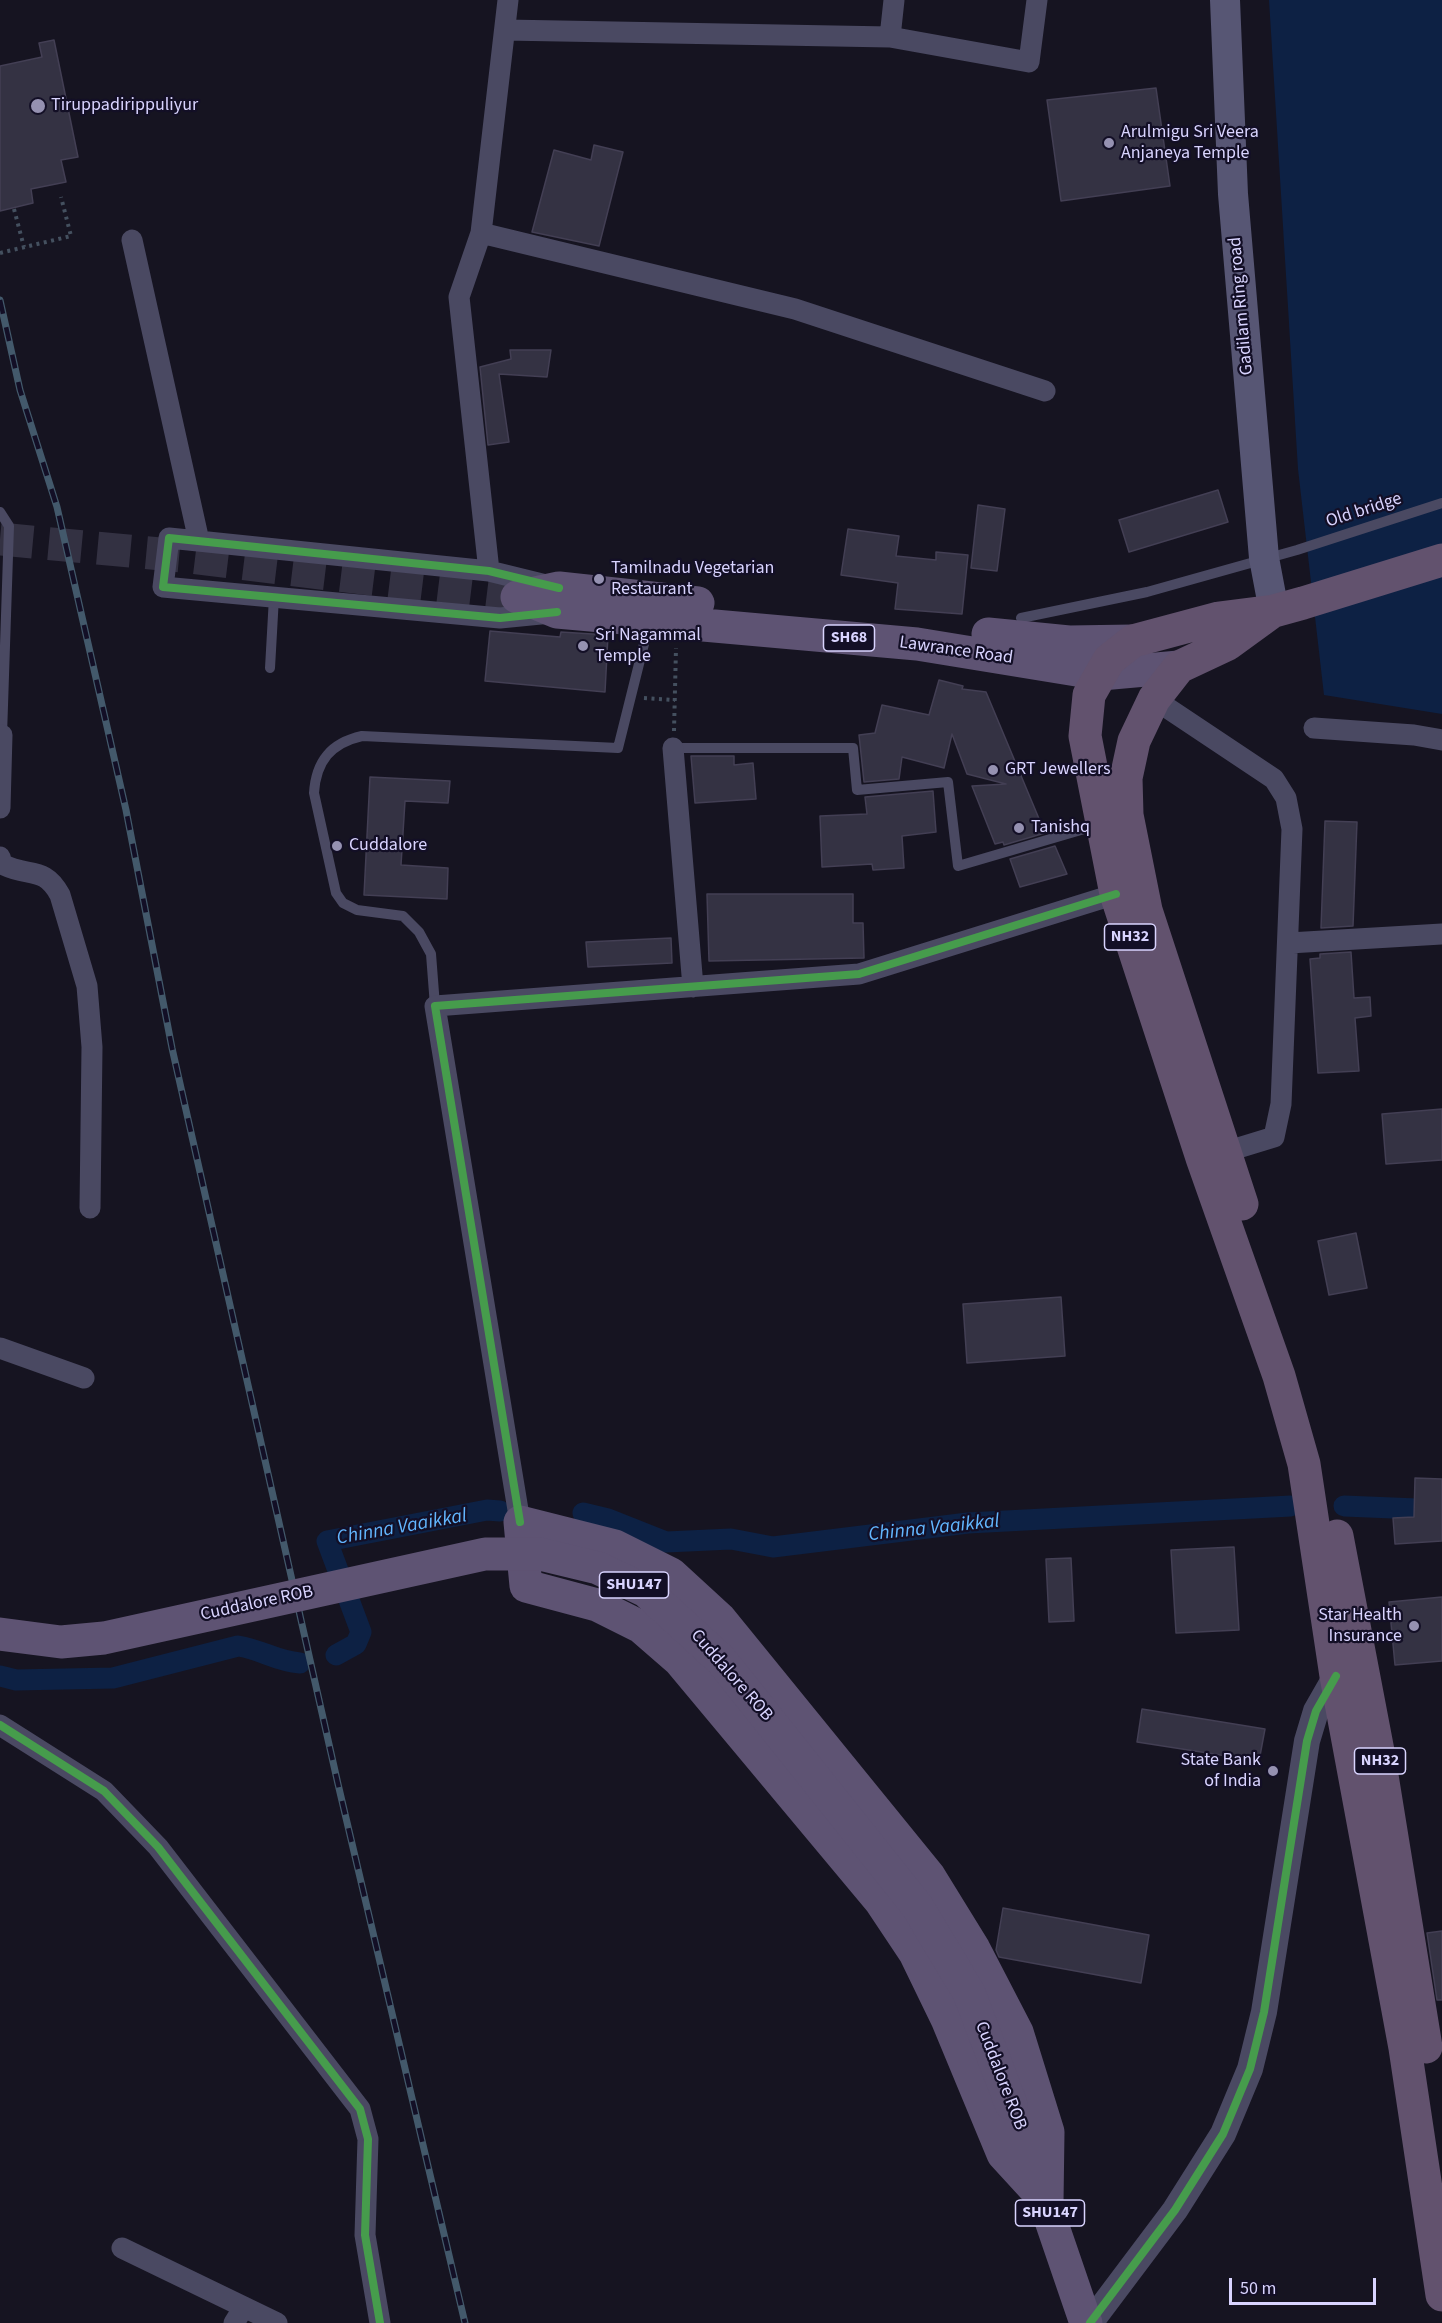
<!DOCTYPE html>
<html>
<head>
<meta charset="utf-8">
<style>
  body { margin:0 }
  #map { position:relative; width:1442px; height:2323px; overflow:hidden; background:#161421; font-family:"Source Sans 3",sans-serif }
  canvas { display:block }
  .scale { position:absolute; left:1229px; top:2278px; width:147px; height:27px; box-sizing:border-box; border:3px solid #d9d4ff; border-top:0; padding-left:8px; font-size:18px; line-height:21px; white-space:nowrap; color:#d9d4ff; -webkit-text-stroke:4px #130f26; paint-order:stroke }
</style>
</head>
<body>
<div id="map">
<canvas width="1442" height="2323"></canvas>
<div class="scale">50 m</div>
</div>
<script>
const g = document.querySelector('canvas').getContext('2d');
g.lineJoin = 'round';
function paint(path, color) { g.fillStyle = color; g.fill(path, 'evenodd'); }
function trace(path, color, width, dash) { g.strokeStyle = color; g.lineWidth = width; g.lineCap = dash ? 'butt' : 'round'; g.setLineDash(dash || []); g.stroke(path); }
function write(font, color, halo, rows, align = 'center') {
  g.font = font + ' "Source Sans 3",sans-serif'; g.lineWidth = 4.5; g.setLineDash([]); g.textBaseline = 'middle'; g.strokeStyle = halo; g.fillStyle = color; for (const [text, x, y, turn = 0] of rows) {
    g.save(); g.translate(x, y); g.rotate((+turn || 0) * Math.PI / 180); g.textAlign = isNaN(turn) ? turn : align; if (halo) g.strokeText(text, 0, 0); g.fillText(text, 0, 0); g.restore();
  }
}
paint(new Path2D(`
  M1269 0H1442V714L1324 695 1298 469Z`), '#0d2144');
trace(new Path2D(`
  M1344 1506 1442 1510
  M583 1513 608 1519 666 1542 731 1539 773 1547 968 1523 1291 1506
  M336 1655 356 1644 361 1632 327 1541 487 1510 500 1511
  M0 1676 16 1680 113 1678 238 1646C263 1650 275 1661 300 1663`), '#0d2144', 21);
const building = new Path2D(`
  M54 40 78 157 61 160 66 182 31 189 33 203 0 211V66L42 57 39 43Z
  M1156 88 1170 186 1061 201 1047 100Z
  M594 145 623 152 599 246 532 232 554 150 591 160Z
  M510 350H551L547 377 499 374 509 442 488 445 480 367 511 359Z
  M1218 490 1228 522 1129 552 1119 520Z
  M978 505 1005 509 997 571 971 568Z
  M848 529 899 536 896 556 936 560V552L968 555 962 614 895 609 898 583 841 575Z
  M490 631 560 637 561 632 608 635 605 692 485 681Z
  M939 680 963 686 962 689 986 692 1045 833 1004 845 1003 842 995 844 972 786 1006 784 967 774 952 734 944 768 902 757 899 779 864 782 859 735 875 733 882 705 929 715Z
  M691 756H734V765L753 763 756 799 695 803Z
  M370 777 450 781 448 803 405 801 401 865 448 868 447 899 364 895Z
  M933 791 936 832 902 836 904 868 873 870 872 864 822 867 820 816 867 814 865 797Z
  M1325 821 1357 822 1353 926 1321 928Z
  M1055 846 1067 874 1020 887 1010 859Z
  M707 894H853V923H863L864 958 709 961Z
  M671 938 672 963 588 967 586 942Z
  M1351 952 1354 998 1370 997 1371 1016 1355 1018 1359 1071 1318 1073 1310 959 1320 958V954Z
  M1442 1109V1160L1386 1164 1382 1114Z
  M1356 1233 1367 1288 1329 1295 1318 1241Z
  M1061 1297 1065 1356 967 1363 963 1304Z
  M1415 1478 1442 1479V1541L1395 1544 1393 1518 1414 1517Z
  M1234 1547 1239 1630 1176 1633 1171 1550Z
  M1071 1558 1074 1621 1049 1622 1046 1559Z
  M1442 1597V1661L1395 1665 1389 1602Z
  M1142 1709 1265 1729 1259 1761 1137 1742Z
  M1003 1908 1149 1935 1141 1983 999 1957 996 1950Z
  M1442 1931V2000H1437L1427 1933Z`);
paint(building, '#343243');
trace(building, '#433f54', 1.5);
trace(new Path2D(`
  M0 539 182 556 509 596`), '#333142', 33, [33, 16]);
trace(new Path2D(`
  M14 209 24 247
  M0 253 71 236 61 197
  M644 698 675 700
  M674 731 676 648`), '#44505f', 4, [3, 4.5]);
trace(new Path2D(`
  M0 512 9 526 2 735 0 737
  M1021 618 1147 592 1297 550 1442 503
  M270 668 274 597
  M673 748H853L857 790 948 782 958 866 1098 825
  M435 1006 431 954 419 932 403 916 357 910 343 903 336 893 314 793C316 761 331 743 362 736L618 748 649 624`), '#4a4962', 10);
trace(new Path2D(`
  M505 30 890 37 1029 62 1037 0
  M890 37 894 0
  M481 233 795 309 1045 391
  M132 240 199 541
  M489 571 459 297 481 233 508 0
  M550 586 489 571 169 538 163 587 500 618 551 613
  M1154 699 1274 779 1286 798 1292 829 1281 1104 1274 1137 1225 1152
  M1314 728 1414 735 1442 740
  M673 748 693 987
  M0 808 2 735
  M0 857 2 864C28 878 44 865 60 895L87 986 92 1047 90 1208
  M1289 943 1442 934
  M0 1348 84 1378
  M520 1522 435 1006 859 974 1116 894
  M0 1725 104 1791 158 1847 360 2109 368 2139 365 2235 380 2323
  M122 2248 277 2323
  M234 2323 244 2307`), '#4a4962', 21);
trace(new Path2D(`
  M1090 2323 1175 2210 1223 2134 1250 2069 1264 2012 1307 1741 1316 1711 1336 1676`), '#4a4962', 26);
trace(new Path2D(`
  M1225 0 1233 194 1264 558 1274 611`), '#575674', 30);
trace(new Path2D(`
  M517 597 559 588 698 603
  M521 597 557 612 917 644 1101 674 1179 667
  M988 634 1069 642 1133 641
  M520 1522 615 1546 671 1574 720 1619 929 1876 974 1949 1017 2032 1048 2132 1047 2202 1003 2154 947 2019 915 1953 881 1902 679 1660 641 1627 597 1605 526 1586Z
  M1011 2104 1086 2323`), '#5e5373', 33);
trace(new Path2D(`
  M1442 560 1303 603 1274 611 1219 618 1133 641 1109 660 1089 695 1085 736 1116 894 1202 1158 1279 1376 1304 1464 1336 1676 1405 2048 1442 2295
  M1242 1204 1146 910 1127 815 1126 778 1134 741 1154 699 1179 667 1228 644 1272 612
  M1337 1536 1378 1751 1426 2047`), '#62526e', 33);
const rail = new Path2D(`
  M0 300 20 390 57 507 126 810 172 1048 338 1784 465 2323`);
trace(rail, '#43596b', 7);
trace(rail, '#130f26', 4.5, [14]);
trace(new Path2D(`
  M0 1634 61 1642 104 1638 485 1554H540L598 1568 646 1591 721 1660 917 1906 969 1993 1011 2104`), '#5e5373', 33);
trace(new Path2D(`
  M557 612 500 618 163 587 169 538 489 571 559 588
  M520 1522 435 1006 859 974 1116 894
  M0 1725 104 1791 158 1847 360 2109 368 2139 365 2235 380 2323
  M1090 2323 1175 2210 1223 2134 1250 2069 1264 2012 1307 1741 1316 1711 1336 1676`), '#469c4c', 8);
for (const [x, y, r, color] of [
  [38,106,8,"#9591b1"],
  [1109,143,6,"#9591b1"],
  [599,579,6,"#9591b1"],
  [583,646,6,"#9591b1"],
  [993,770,6,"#9591b1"],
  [1019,828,6,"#9591b1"],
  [337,846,6,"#9591b1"],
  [1414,1626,6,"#9591b1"],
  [1273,1771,6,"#9591b1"]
]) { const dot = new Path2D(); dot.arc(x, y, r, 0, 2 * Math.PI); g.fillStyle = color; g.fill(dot); trace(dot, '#130f26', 2); }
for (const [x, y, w] of [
  [849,638,51],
  [1130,937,51],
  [634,1585,69],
  [1380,1761,51],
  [1050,2213,69]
]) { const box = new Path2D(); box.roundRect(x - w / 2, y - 13, w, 26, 4.5); g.fillStyle = '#130f26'; g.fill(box); trace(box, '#d9d4ff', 1.5); }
write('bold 16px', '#d9d4ff', null, [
  ["SH68",849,638],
  ["NH32",1130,937],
  ["SHU147",634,1585],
  ["NH32",1380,1761],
  ["SHU147",1050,2213]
]);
write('18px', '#d9d4ff', '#130f26', [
  ["Tiruppadirippuliyur",51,106],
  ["Arulmigu Sri Veera",1121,133],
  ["Anjaneya Temple",1121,154],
  ["Tamilnadu Vegetarian",611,569],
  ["Restaurant",611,590],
  ["Sri Nagammal",595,636],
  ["Temple",595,657],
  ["GRT Jewellers",1005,770],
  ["Tanishq",1031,828],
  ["Cuddalore",349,846],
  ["Star Health",1402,1616,"right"],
  ["Insurance",1402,1637,"right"],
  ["State Bank",1261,1761,"right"],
  ["of India",1261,1782,"right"]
], 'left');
write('18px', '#d9d4ff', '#130f26', [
  ["Gadilam Ring road",1242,306,-95],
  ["Old bridge",1364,511,-18],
  ["Lawrance Road",956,651,8],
  ["Cuddalore ROB",257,1604,-12],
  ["Cuddalore ROB",731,1676,49],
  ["Cuddalore ROB",1000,2076,69]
]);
write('italic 20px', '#62b6ff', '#130f26', [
  ["Chinna Vaaikkal",402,1528,-10],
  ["Chinna Vaaikkal",934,1529,-6]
]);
</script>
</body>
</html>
